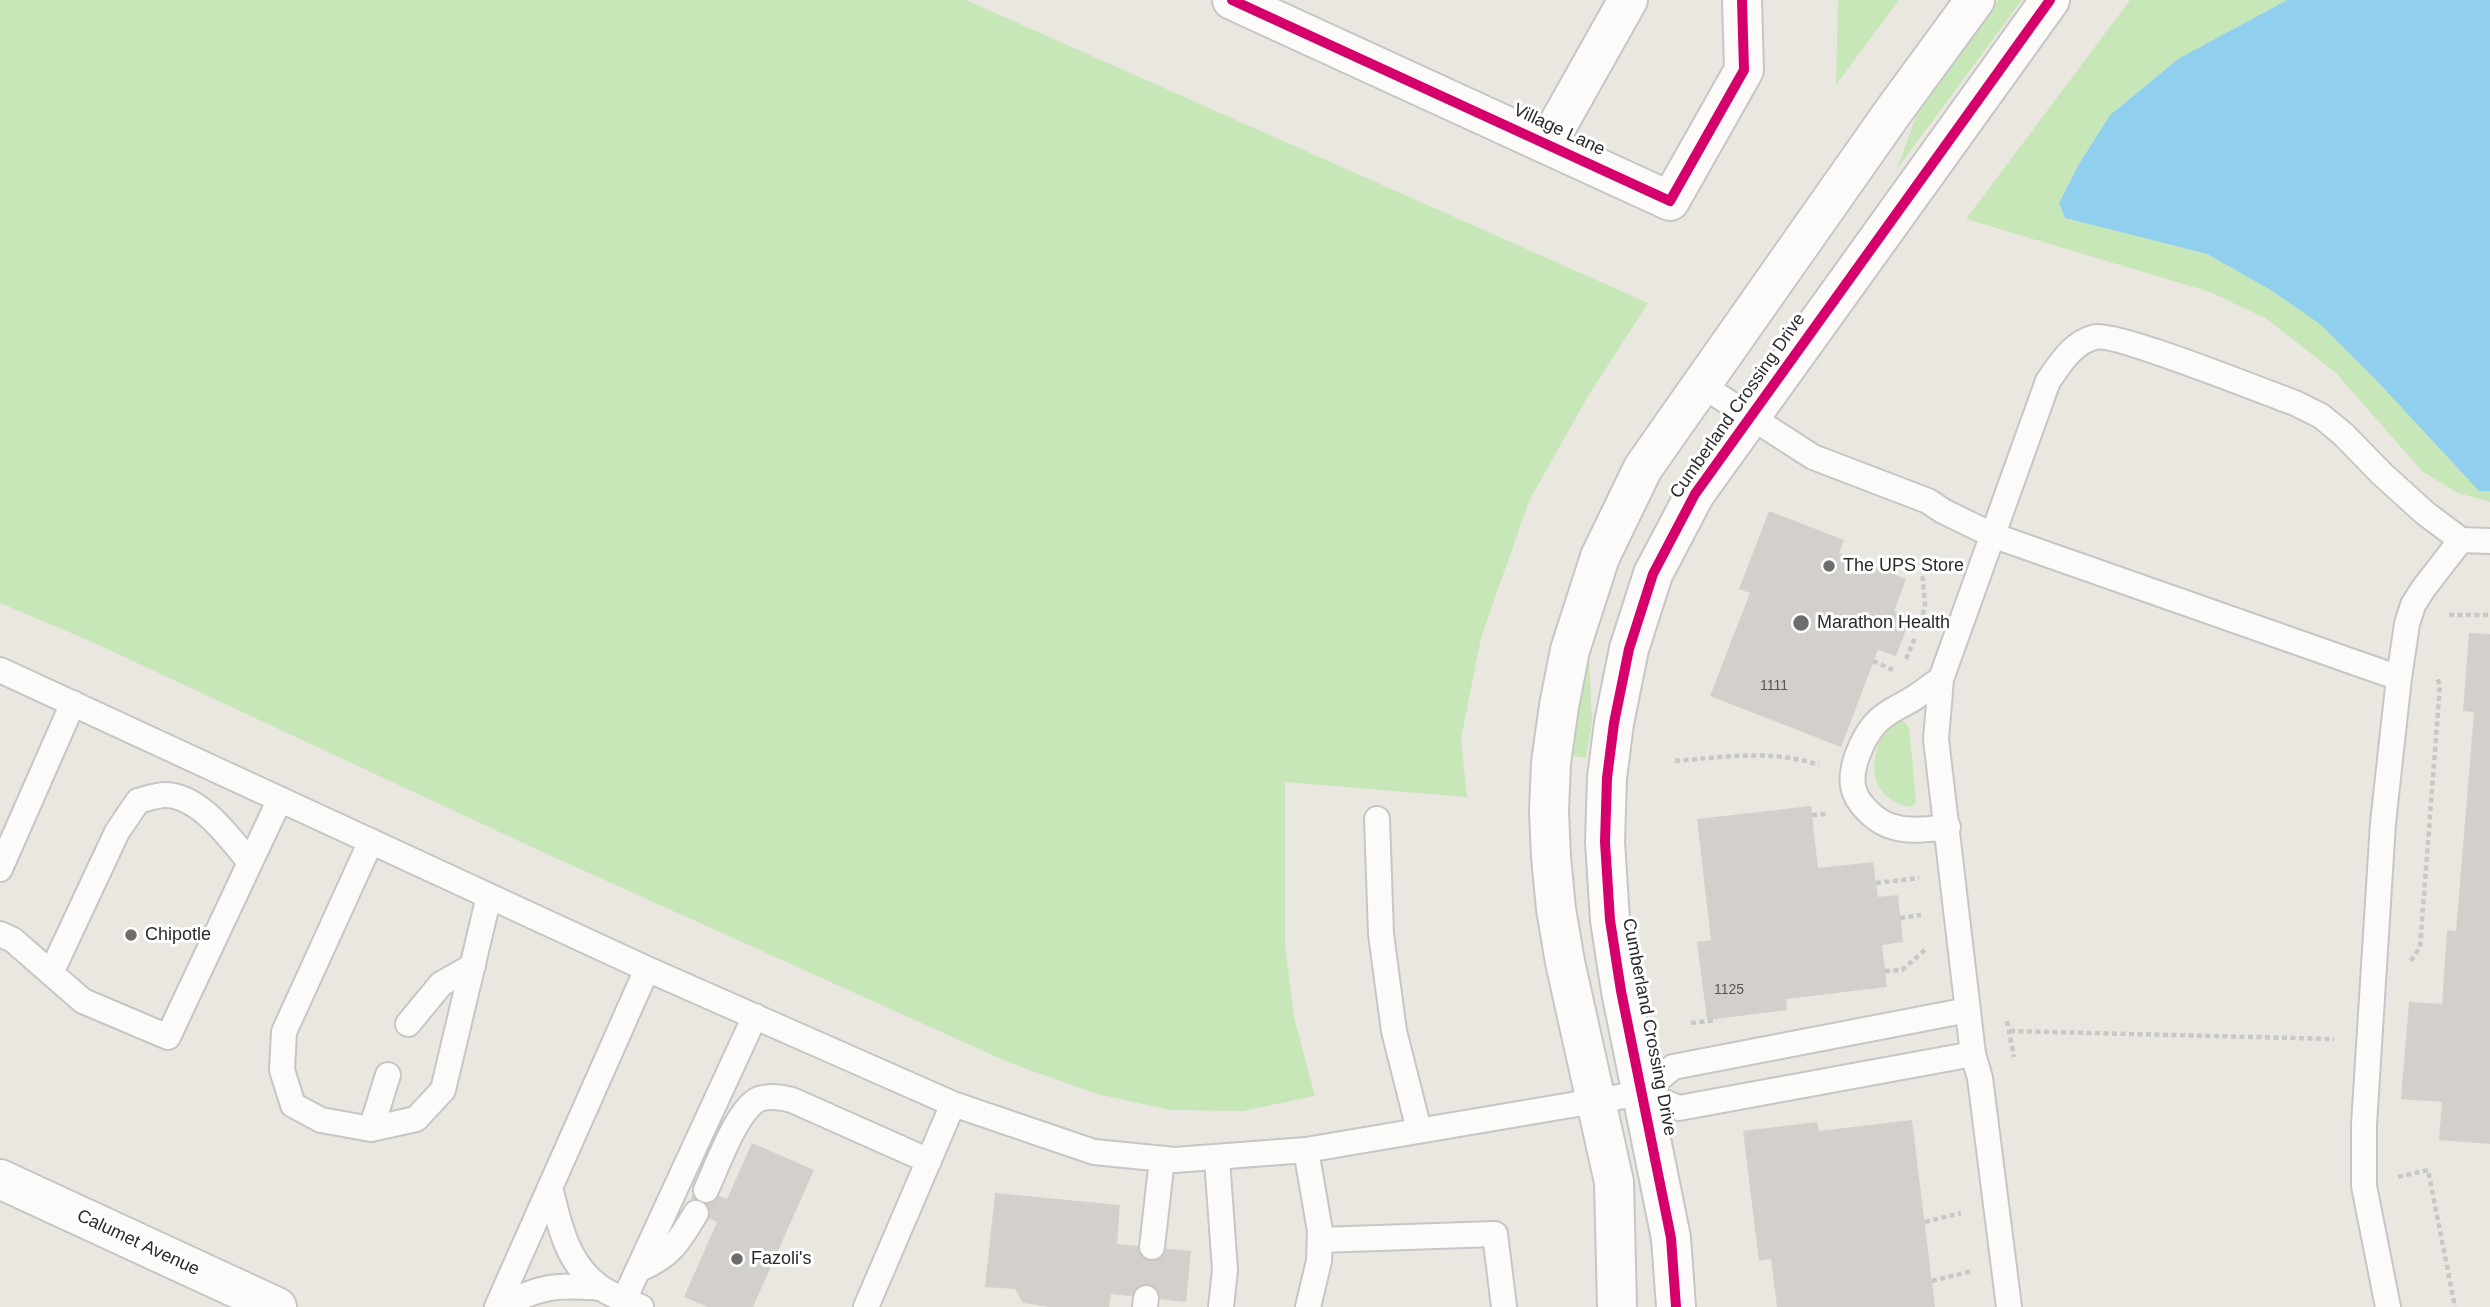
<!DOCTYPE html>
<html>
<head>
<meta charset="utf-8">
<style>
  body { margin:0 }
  canvas { display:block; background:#eae7e1 }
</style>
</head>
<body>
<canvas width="2490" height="1307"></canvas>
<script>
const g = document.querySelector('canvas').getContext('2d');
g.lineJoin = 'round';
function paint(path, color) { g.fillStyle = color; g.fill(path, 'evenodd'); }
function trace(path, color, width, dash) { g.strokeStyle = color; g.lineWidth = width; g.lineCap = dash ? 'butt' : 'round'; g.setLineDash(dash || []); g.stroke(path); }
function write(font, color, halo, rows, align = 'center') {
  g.font = font + ' Arial,sans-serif'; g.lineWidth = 6; g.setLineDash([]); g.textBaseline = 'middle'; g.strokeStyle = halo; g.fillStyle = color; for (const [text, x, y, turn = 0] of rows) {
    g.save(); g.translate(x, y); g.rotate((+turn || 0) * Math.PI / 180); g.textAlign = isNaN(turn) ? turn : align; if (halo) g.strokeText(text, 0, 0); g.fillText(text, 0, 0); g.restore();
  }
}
paint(new Path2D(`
  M0 0H966L1648 303 1587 398 1529 501 1481 638 1461 739 1467 797 1285 782V944L1294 1017 1315 1096 1243 1111 1171 1110 1097 1094 1010 1063 538 850 90 641 0 603Z
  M1838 0H1899L1836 85Z
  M1998 0H2022L1897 169 1919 108Z
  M2130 0H2287L2178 59 2110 115 2079 164 2059 203 2065 218 2207 254 2269 289 2320 323 2377 381 2479 491H2490V502L2458 493 2423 472 2335 372 2265 318 2210 292 1966 219Z
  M1586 656 1589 660 1592 721 1586 758 1567 755Z
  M1902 719 1909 727 1916 800 1914 805 1906 807C1895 802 1885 797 1879 787 1867 766 1879 726 1902 719Z`), '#c7e7b8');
paint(new Path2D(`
  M2287 0H2490V491H2479L2377 381 2320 324 2269 289 2207 254 2065 218 2059 203 2079 164 2110 115 2178 59Z`), '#91cfef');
paint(new Path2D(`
  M1769 511 1844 540 1839 553 1906 579 1894 611 1911 617 1896 656 1878 650 1841 747 1710 696 1750 593 1739 589Z
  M2469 633 2490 634V1144L2439 1140 2442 1102 2401 1099 2409 1002 2442 1004 2447 930 2456 931 2474 712 2463 711Z
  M1811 806 1818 868 1873 862 1878 897 1898 895 1903 942 1882 945 1887 987 1786 999 1787 1010 1707 1020 1697 942 1711 940 1697 819Z
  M1912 1120 1935 1307H1777L1771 1259 1759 1261 1743 1131 1817 1122 1819 1131Z
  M752 1143 814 1170 753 1307H708L684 1297 717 1222 687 1209 696 1186 727 1199Z
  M995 1193 1120 1205 1117 1244 1191 1251 1186 1302 1111 1294 1109 1307H1050L1023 1303 1015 1289 985 1287Z`), '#d3d0cc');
const service = new Path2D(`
  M1700 384 1813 457 1928 501 1943 511 1992 535 2399 678
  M0 670 647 969 953 1104 1094 1152 1175 1160 1306 1150 1642 1093 1673 1067 1968 1010
  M1941 679C1932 685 1923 692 1914 698 1900 707 1885 712 1874 725 1862 740 1850 767 1853 786 1856 804 1877 823 1894 827 1911 832 1930 829 1948 827
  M1377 819 1381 934 1394 1031 1419 1130
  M371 841 284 1032 282 1070 293 1105 321 1120 371 1129 416 1119 443 1090 489 896
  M0 869 73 703
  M0 934 13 940 83 1001 168 1037 280 799
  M51 973 117 832 138 801C146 799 156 795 165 795 199 795 229 837 249 861
  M408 1024 441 984 473 966
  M1642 1093 1679 1108 1973 1054
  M371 1129 388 1075
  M1306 1150 1320 1231 1319 1261 1308 1307
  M1217 1159 1225 1270 1221 1307
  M550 1187C559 1224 567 1265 601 1288 613 1296 628 1301 641 1307
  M706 1190C717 1167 737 1109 759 1099 770 1095 781 1097 792 1100L929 1161
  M1320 1240 1495 1234 1504 1307
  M1152 1247 1162 1159
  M640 1269C672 1255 679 1241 696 1213
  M624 1300 755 1016
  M497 1307 647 969
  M502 1307C537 1286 560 1284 601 1288
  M866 1307 953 1104
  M1145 1307 1146 1298
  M2009 1307 1980 1078 1973 1054 1936 739 1941 679 2048 381C2061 363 2072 343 2095 337 2116 332 2264 392 2295 403L2321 416 2343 434 2382 474 2425 513 2461 540 2490 541
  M2388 1307 2364 1186V1125L2383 823 2399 678 2407 624 2413 605 2423 589 2461 540`);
const minor = new Path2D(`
  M1232 0 1670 201 1744 70 1742 0
  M1547 144 1628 0
  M1617 1307 1614 1182 1565 962 1556 909 1551 857 1549 811 1551 763 1559 706 1570 650 1600 557 1643 468 1893 112 1975 0
  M1676 1307 1671 1238 1621 991 1610 920 1605 842 1607 778 1614 723 1629 649 1653 574 1695 494 2050 0`);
const secondary = new Path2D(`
  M0 1179 277 1307`);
trace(service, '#c7c6c6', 28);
trace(minor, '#c7c6c6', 42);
trace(secondary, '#c7c6c6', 42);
trace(new Path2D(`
  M2449 615H2490
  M1921 623 1925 605 1922 569
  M1906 659 1915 638
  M1873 661 1893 670
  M1675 761C1724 757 1772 749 1819 765
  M1812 815 1828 814
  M1876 883 1919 878
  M1900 918 1921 915
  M2411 961 2420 947 2440 685 2436 676
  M1885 971 1902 970 1926 949
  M2007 1021 2014 1057
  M1691 1023 1717 1020
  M2010 1031 2334 1039
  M2398 1177 2428 1170 2455 1307
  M1925 1222 1961 1213
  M1932 1281 1972 1271`), '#c8c8c7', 4.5, [5, 3.5]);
trace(service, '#fcfbfa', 24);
trace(minor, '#fcfbfa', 38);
trace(secondary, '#fcfbfa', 38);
trace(new Path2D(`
  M1232 0 1670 201 1744 70 1742 0
  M1676 1307 1671 1238 1621 991 1610 920 1605 842 1607 778 1614 723 1629 649 1653 574 1695 494 2050 0`), '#d6006c', 10);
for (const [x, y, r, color] of [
  [1829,566,7,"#6e6d6b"],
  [1801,623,9,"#6e6d6b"],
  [131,935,7,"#6e6d6b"],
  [737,1259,7,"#6e6d6b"]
]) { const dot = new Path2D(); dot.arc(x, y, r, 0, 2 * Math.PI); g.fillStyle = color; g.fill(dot); trace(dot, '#fff', 2.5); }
write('14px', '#565554', null, [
  ["1111",1774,686],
  ["1125",1729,990]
]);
write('18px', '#2b2b2b', '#fff', [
  ["Village Lane",1559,130,25],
  ["Cumberland Crossing Drive",1738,406,-55],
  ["Cumberland Crossing Drive",1649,1027,79],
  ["Calumet Avenue",138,1243,25]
]);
write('18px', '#2b2b2b', '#fff', [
  ["The UPS Store",1843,566],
  ["Marathon Health",1817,623],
  ["Chipotle",145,935],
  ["Fazoli's",751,1259]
], 'left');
</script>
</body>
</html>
